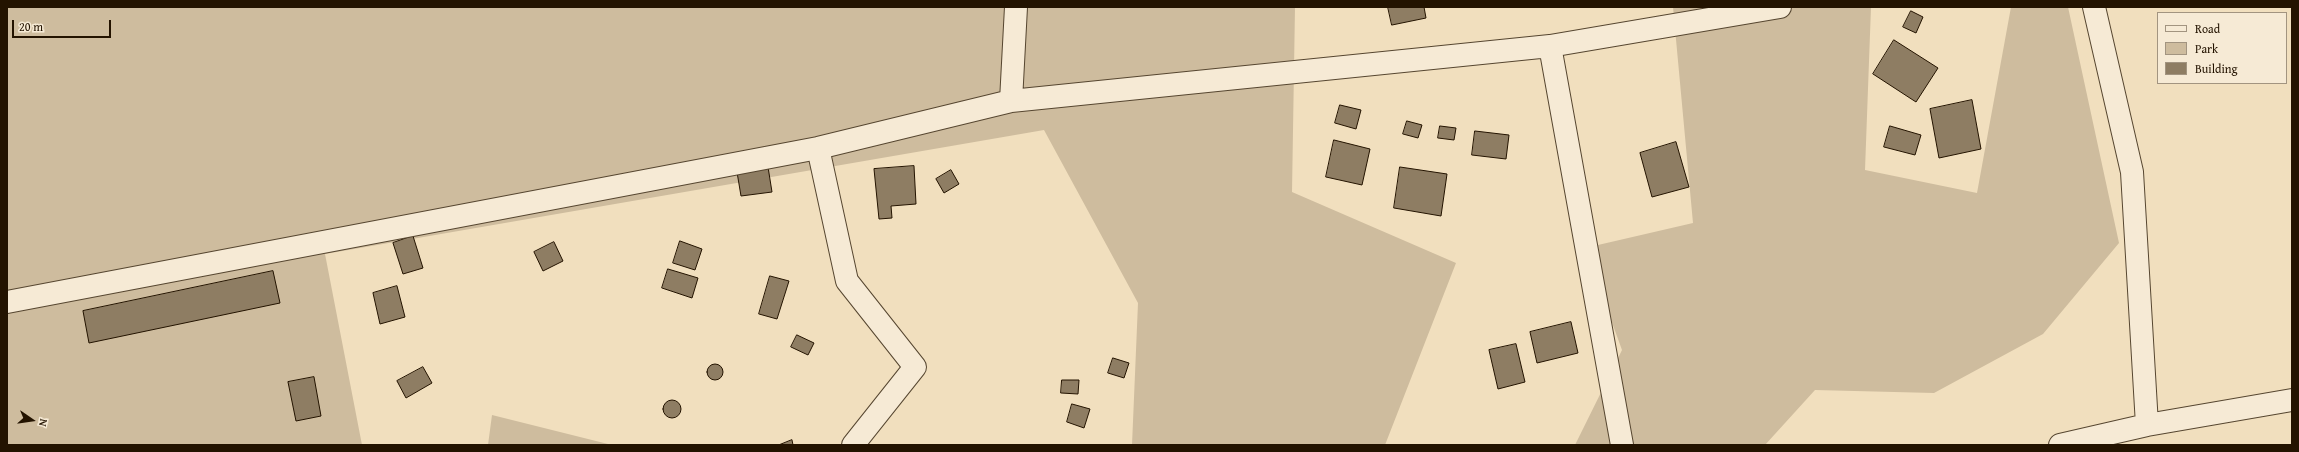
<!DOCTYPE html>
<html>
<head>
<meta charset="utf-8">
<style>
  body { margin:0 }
  #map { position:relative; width:2299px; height:452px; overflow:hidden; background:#f1dfbe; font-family:"Gentium Book Plus",serif }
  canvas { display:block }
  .frame { position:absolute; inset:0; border:8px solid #231300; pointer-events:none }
  .legend { position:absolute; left:2157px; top:12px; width:130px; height:72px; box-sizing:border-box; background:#f6ead5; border:1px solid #a29480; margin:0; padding:5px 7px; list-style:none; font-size:12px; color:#231300 }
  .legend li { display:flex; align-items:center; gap:8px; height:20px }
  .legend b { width:20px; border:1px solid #a29480 }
  .north { position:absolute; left:12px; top:400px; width:40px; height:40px; -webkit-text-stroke:3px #f6ead5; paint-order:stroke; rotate:103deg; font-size:11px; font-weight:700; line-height:16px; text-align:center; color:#231300 }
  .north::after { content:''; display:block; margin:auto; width:14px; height:18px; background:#231300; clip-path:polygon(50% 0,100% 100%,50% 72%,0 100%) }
  .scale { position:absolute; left:12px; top:20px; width:99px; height:18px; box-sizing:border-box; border:2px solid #231300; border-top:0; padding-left:5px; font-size:12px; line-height:14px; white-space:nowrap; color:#231300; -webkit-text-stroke:3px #f6ead5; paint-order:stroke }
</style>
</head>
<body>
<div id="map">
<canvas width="2299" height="452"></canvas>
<div class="frame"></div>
<ul class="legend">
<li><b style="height:5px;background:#f6ead5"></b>Road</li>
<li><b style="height:11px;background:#cebc9e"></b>Park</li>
<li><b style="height:11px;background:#8e7d63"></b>Building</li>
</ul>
<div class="north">N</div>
<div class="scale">20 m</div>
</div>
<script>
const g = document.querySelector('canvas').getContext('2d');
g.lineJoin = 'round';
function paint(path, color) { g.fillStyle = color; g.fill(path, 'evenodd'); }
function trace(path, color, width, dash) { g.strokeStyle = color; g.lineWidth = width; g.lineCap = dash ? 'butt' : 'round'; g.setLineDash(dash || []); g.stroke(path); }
paint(new Path2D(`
  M7 7H1295L1292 192 1456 263 1385 445H1132L1138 303 1044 130 325 254 362 445H7Z
  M1673 7H1871L1865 170 1977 193 2011 7H2068L2119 243 2043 334 1934 393 1815 390 1765 445H1575L1622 350 1585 248 1693 223Z
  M492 415 612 445H488Z`), '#cebc9e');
const building = new Path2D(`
  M1388 7H1424L1426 18 1392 25Z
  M1911 11 1923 17 1916 33 1903 27Z
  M1894 40 1938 68 1916 102 1873 74Z
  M1972 100 1981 149 1939 158 1930 109Z
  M1340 105 1361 110 1356 129 1335 123Z
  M1407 121 1422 125 1418 138 1403 134Z
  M1440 126 1456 128 1454 140 1438 138Z
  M1890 126 1921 135 1915 155 1884 147Z
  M1475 131 1509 135 1506 159 1472 155Z
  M1334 140 1370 149 1362 185 1326 177Z
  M1676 142 1689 187 1652 197 1640 153Z
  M914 166 916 204 891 206 892 218 879 219 874 169Z
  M768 167 772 192 741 196 737 172Z
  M1400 167 1447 174 1441 216 1394 208Z
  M951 170 959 184 944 193 936 179Z
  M413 236 423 268 403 274 393 243Z
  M680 241 702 249 695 270 673 263Z
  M554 242 563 261 543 271 534 252Z
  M668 269 698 278 692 298 662 288Z
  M273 271 280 303 89 343 83 311Z
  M770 276 789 281 777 319 759 314Z
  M397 286 405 317 380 324 373 293Z
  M1571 322 1578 353 1537 363 1530 332Z
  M797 335 814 343 808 355 791 347Z
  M1516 344 1525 382 1498 389 1489 350Z
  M1113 358 1129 363 1124 378 1108 373Z
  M707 372a8 8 0 1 1 16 0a8 8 0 1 1-16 0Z
  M423 367 432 383 406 398 397 381Z
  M314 377 321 416 296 421 288 382Z
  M1062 380H1079L1078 394 1061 393Z
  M663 409a9 9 0 1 1 18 0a9 9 0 1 1-18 0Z
  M1072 404 1090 409 1084 428 1067 422Z
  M792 440 793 445H779Z`);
paint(building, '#8e7d63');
trace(building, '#231300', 1);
const minor = new Path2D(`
  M2094 7 2132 172 2147 425 2292 400
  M1011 101 1550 46
  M818 148 847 281 915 367 853 445
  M7 302 818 148 1011 101 1016 7
  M1622 445 1550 46 1780 7
  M2060 445 2147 425`);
trace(minor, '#564630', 24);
trace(minor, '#f6ead5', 22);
</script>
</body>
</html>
